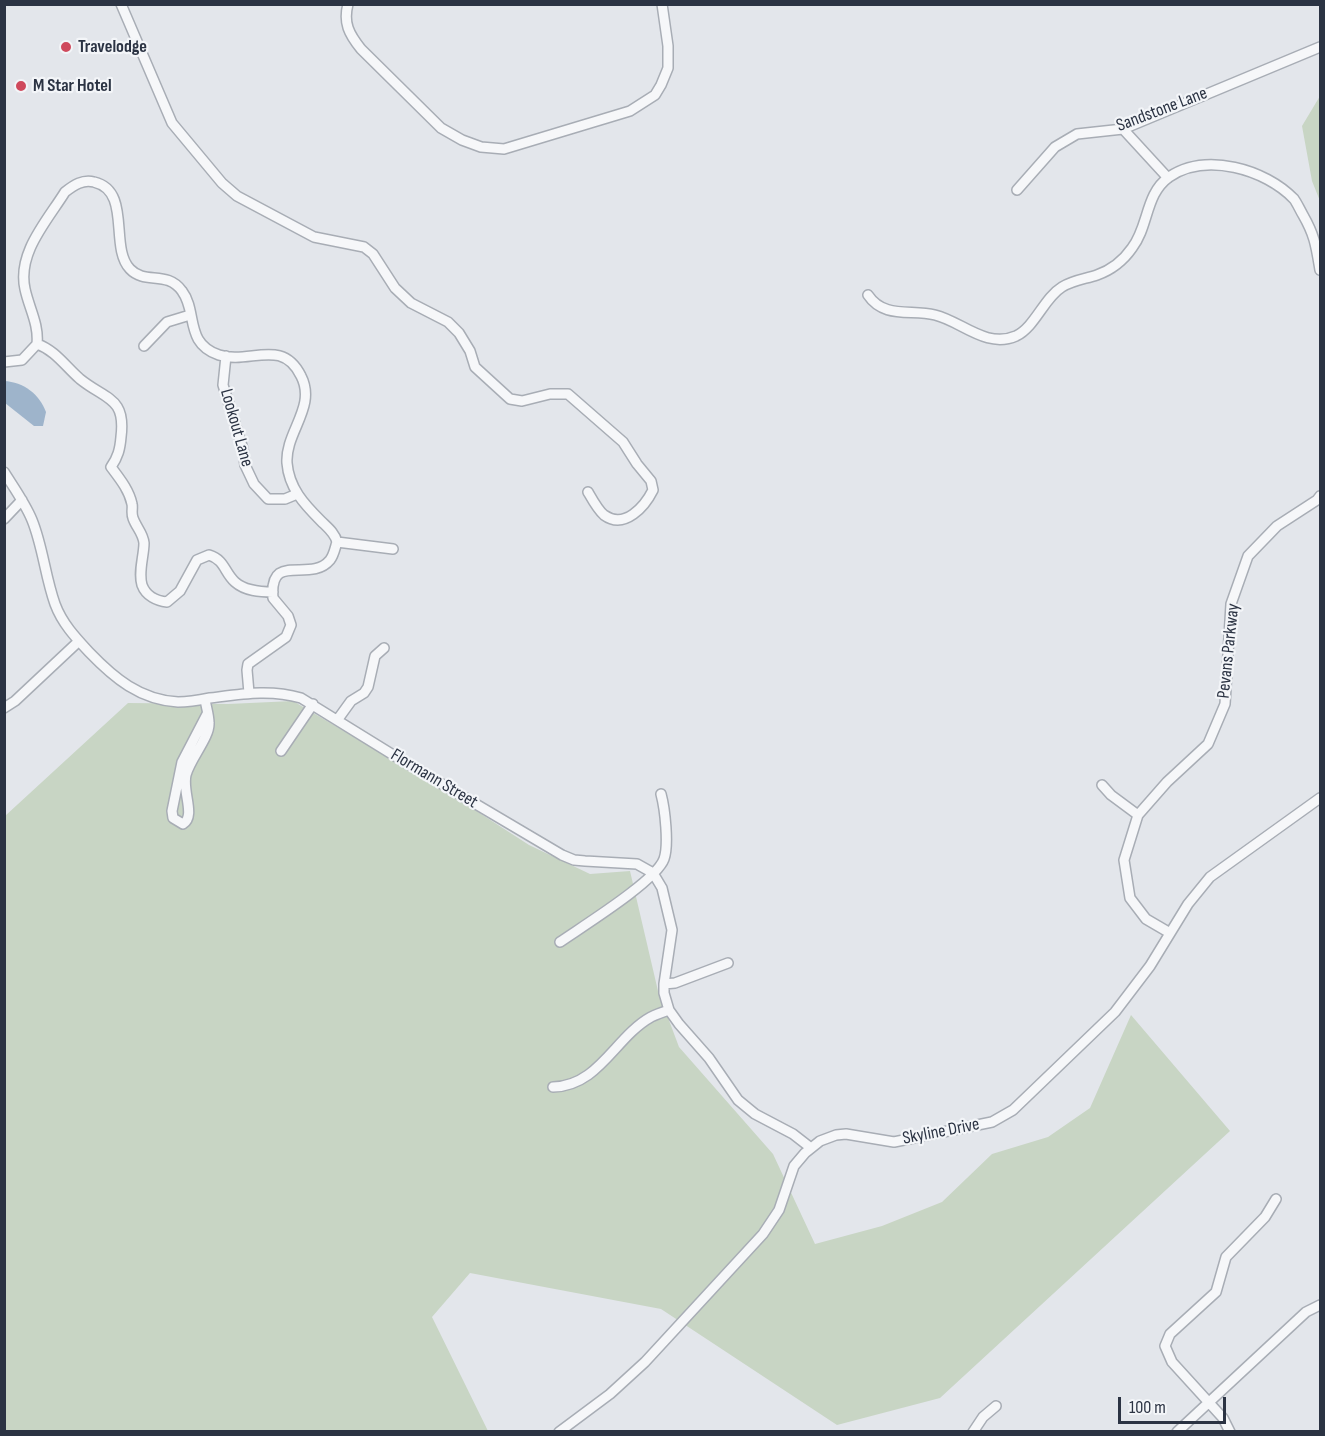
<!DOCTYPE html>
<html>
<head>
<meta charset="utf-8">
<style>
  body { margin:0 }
  #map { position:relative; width:1325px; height:1436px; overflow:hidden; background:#e3e6eb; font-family:"Sofia Sans Condensed",sans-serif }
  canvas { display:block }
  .frame { position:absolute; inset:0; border:6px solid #2b3343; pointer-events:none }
  .scale { position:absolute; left:1118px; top:1397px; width:108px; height:27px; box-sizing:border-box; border:3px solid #2b3343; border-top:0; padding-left:8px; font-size:18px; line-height:21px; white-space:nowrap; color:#2b3343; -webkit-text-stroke:4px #f3f5f8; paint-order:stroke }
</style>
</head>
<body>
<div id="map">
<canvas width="1325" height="1436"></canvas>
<div class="frame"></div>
<div class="scale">100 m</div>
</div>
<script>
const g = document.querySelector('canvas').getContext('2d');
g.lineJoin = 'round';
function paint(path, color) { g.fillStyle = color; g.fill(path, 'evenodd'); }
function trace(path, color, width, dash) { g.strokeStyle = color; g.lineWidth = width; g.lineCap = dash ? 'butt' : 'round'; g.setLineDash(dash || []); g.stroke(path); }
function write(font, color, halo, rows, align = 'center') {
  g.font = font + ' "Sofia Sans Condensed",sans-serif'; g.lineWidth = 4.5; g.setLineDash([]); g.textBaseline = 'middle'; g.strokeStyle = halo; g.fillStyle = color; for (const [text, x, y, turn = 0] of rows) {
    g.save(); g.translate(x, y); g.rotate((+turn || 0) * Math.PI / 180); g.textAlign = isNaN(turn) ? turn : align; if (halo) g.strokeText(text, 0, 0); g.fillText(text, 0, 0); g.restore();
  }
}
paint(new Path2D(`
  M1320 96V201L1312 181 1302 126Z
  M293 701 447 792 529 845 590 874 630 871 658 991 679 1047 773 1154 815 1244 882 1226 942 1202 992 1154 1048 1137 1090 1108 1131 1015 1230 1131 940 1398 837 1425 661 1309 470 1273 432 1317 488 1431 5 1432V816L128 703 228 704Z`), '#c8d5c4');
paint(new Path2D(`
  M4 381C24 382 39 394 46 412L43 426H34L5 403Z`), '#9eb4cb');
const minor = new Path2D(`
  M121 4 172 123 222 183 237 196 314 237 364 247 373 254 395 288 411 303 448 322 459 333 470 351 475 367 510 399 522 401 550 394H568L623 442 637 464 651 481 653 490C645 506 625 530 604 515 598 510 592 499 588 492
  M348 4C343 23 349 34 361 49L441 128 462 140 481 147 504 149 630 111 655 95 661 85 668 68V46L662 4
  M1123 129 1168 178
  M1017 190 1055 147 1077 134 1123 129 1320 47
  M868 295C884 319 911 309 935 315 961 321 986 349 1016 336 1035 327 1044 298 1062 287 1073 280 1085 279 1097 275 1111 270 1123 261 1132 248 1149 226 1145 194 1169 177 1206 152 1265 169 1294 199 1297 203 1300 210 1303 215 1315 236 1316 246 1320 270
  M37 344C55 350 66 367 80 379 106 400 126 397 121 437 120 449 118 457 111 467 120 479 129 490 132 504 133 508 131 513 133 518 136 527 143 533 144 543 144 556 138 572 142 585 146 596 157 601 167 602L180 591 197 560 209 555C225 560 224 572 235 582 245 591 260 592 273 592
  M144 346 167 322 190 315
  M226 356 223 385 243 449 245 465 254 484 268 499H285L297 494
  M4 362 22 360 37 344C39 324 29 308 25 289 17 253 47 221 65 192 74 185 83 179 94 182 132 191 109 247 130 269 145 285 167 270 182 291 198 312 184 343 219 355 249 365 282 337 301 376 317 407 285 432 287 463 289 488 304 504 321 521 327 527 335 533 337 542 335 548 334 555 330 560 310 584 269 550 273 598L288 616 291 625 286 637 248 664 247 670 249 693
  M4 472C14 488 25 503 32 520 43 547 45 576 55 604 62 623 75 637 89 652 114 678 140 700 178 702 189 702 200 700 210 698 242 694 270 689 301 698L403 761 562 855 574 860 585 861 637 864 653 873 662 888 672 930 664 984V993L669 1010 679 1024 709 1058 738 1100 755 1114 793 1134 811 1148
  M4 519 22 500
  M337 542 393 549
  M205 699C206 707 209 715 209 723 210 737 190 759 186 775 182 792 196 816 183 824L173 818 172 811 182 762 207 714
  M4 708 15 701 79 641
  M338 719 351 701 364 693 368 687 375 656 384 648
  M281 751 313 704
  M1102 785 1111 795 1138 815
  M1170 933 1146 919 1130 898 1124 860 1138 815 1167 782 1208 744 1225 704 1231 604 1248 556 1277 526 1317 500 1320 496
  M560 942C583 926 656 881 664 859 669 845 665 809 661 794
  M664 984 675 983 728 963
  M553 1087C599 1086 615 1037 651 1017 657 1014 663 1012 669 1010
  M559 1432 610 1394 645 1362 763 1234 779 1210 794 1166 805 1153 820 1141 836 1135 846 1134 894 1142 992 1122 1013 1110 1115 1012 1150 966 1188 904 1210 877 1320 798
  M973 1432 983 1417 996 1406
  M1177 1432 1306 1312 1320 1305
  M1230 1432 1223 1418 1172 1362 1165 1346 1170 1334 1216 1292 1226 1257 1265 1217 1276 1199`);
trace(minor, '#a8adb5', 12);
trace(minor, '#f6f7f9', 9);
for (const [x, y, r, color] of [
  [66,47,6,"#cf495c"],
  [21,86,6,"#cf495c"]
]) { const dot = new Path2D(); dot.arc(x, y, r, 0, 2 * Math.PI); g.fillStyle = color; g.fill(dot); trace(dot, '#f3f5f8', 2); }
write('bold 18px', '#2b3343', '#f3f5f8', [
  ["Travelodge",78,47],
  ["M Star Hotel",33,86]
], 'left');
write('18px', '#2b3343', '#f3f5f8', [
  ["Sandstone Lane",1162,110,-21],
  ["Lookout Lane",236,428,74],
  ["Pevans Parkway",1229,651,-84],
  ["Flormann Street",434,779,31],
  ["Skyline Drive",941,1132,-11]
]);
</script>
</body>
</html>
